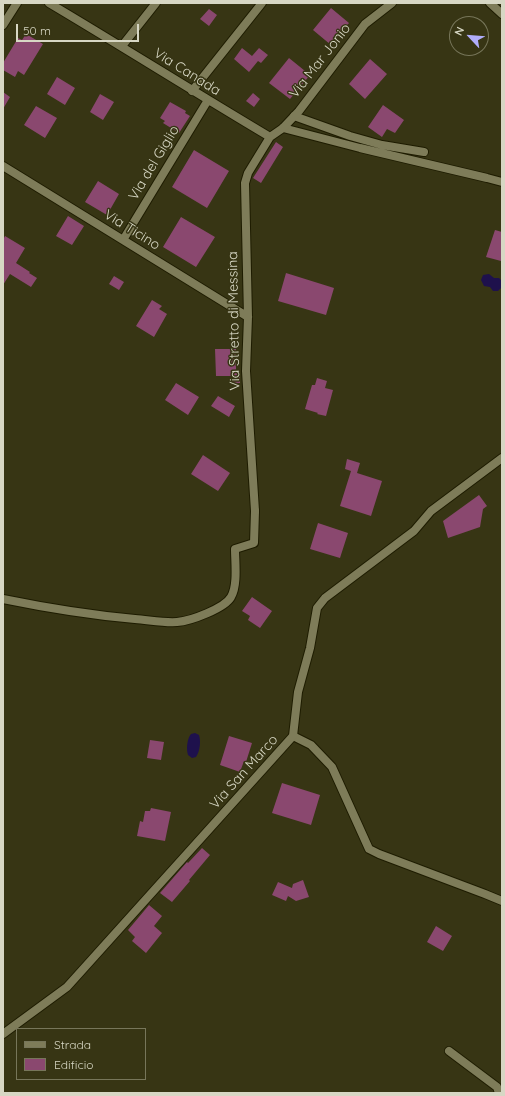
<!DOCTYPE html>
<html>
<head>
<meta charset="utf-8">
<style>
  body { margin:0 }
  #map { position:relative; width:505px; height:1096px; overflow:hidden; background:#373514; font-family:Quicksand,sans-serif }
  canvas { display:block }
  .frame { position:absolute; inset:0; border:4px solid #d7d7c4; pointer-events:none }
  .legend { position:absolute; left:16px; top:1028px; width:130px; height:52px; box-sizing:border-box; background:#373514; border:1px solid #77765a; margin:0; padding:5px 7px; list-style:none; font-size:12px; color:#d7d7c4 }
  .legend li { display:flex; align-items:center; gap:8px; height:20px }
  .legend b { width:20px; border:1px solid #77765a }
  .north { position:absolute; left:449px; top:16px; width:40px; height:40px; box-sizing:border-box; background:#373514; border:1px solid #77765a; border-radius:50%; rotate:296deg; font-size:11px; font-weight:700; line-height:16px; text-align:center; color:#d7d7c4 }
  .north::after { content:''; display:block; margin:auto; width:14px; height:18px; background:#b0adfa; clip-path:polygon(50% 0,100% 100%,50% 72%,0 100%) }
  .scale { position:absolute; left:16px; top:24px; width:123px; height:18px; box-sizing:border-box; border:2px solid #d7d7c4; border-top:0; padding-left:5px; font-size:12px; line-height:14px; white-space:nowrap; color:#d7d7c4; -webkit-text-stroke:3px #373514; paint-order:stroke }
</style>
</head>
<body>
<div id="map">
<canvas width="505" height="1096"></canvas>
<div class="frame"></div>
<ul class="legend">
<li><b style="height:5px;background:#7e7c59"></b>Strada</li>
<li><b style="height:11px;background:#8a486f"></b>Edificio</li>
</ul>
<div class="north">N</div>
<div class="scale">50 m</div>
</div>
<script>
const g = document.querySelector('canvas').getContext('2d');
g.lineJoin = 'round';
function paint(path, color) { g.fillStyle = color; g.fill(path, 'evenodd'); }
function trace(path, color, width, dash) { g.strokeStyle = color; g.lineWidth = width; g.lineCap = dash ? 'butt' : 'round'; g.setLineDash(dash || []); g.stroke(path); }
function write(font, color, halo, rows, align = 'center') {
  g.font = font + ' Quicksand,sans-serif'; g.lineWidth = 3; g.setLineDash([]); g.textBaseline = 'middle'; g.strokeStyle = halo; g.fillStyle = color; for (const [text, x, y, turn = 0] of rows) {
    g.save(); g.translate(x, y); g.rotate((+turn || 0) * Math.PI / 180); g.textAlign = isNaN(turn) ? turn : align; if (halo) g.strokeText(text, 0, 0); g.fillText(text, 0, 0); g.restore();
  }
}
paint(new Path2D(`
  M489 274 494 278H499L502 281V287L498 291H493L490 287 484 286 481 280 483 275Z
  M195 733 199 735C201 741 200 751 196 757L192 758 188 755C186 749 187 739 191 734Z`), '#1e114c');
paint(new Path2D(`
  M331 8 349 23 331 45 313 30Z
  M209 9 217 15 209 26 200 19Z
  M26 34 43 44 24 75 18 71 15 77 3 70V63L18 38 22 40Z
  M242 48 252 56 259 48 268 55 261 63 258 61 249 72 234 59Z
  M289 58 310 75 290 99 269 83Z
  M370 59 387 74 365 99 349 84Z
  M57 77 75 88 65 105 47 94Z
  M3 92 10 97 3 109Z
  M253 93 260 99 254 107 246 101Z
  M100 94 114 102 103 120 90 112Z
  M170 102 186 111 185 113 190 116 179 133 163 123 165 121 160 118Z
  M383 105 404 120 395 133 387 129 382 137 368 127Z
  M36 106 57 118 45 138 24 125Z
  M276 142 283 147 261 183 253 178Z
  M194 150 229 171 207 208 172 187Z
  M98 181 119 194 107 215 85 202Z
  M68 216 84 226 72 245 56 236Z
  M181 217 215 237 196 267 163 247Z
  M495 230 502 232V257L501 261 486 257Z
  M5 236 25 248 16 263 30 272 29 273 37 278 31 287 10 274 3 285V240Z
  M286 273 334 288 326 315 278 301Z
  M114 276 124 282 119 290 109 284Z
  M152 300 162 306 159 309 167 314 154 337 136 326Z
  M215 349H236V371H240V383H232V376H216Z
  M317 378 327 381 325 388 333 390 326 416 317 414 318 413 305 409 312 385H315Z
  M176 383 199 397 188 415 165 400Z
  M218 396 235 406 229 417 211 406Z
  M203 455 230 473 218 491 191 474Z
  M347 459 360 463 357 473 382 481 371 516 340 506 351 471 345 469Z
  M479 495 487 506 483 509 480 527 448 538 443 521Z
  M318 523 348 533 340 558 310 549Z
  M252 597 272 611 260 628 248 620 250 616 242 611Z
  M229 736 252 743 246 762 244 761 240 772 220 765Z
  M150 740 164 742 161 760 147 758Z
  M282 783 320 795 311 825 272 813Z
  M151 808 171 812 165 841 137 836 140 821 143 822 145 811H150Z
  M202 848 210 855 189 880 190 881 172 902 160 893 187 862 188 863Z
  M303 880 309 897 296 901 288 896 286 901 272 895 278 882 292 888 293 884Z
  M149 905 162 916 154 926 162 933 146 953 132 941 135 937 128 930Z
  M436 926 452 936 443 951 427 942Z`), '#8a486f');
const service = new Path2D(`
  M490 3 502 14
  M294 116 350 136 382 145 424 152
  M283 128 360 148 487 178 502 182
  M3 599C47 608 90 615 135 619 149 620 164 623 177 622 191 621 225 608 231 597 238 585 235 562 235 549L254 543 255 511
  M293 736 311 745 332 767 369 849 379 854 485 894 502 901`);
const minor = new Path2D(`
  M49 3C123 47 196 93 270 137
  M3 25 17 3
  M122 46 156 3
  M192 91 262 3
  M3 166 248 317
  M123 240 208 100
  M255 511 246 371 248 317 245 183 248 173 270 137 283 128 299 111 365 24 392 3
  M3 1034 67 987 293 736 298 692 310 648 317 608 325 598 414 531 431 511 502 458
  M449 1051 497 1087 499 1093`);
trace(service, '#1e1c00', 10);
trace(minor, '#1e1c00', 10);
trace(service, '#7e7c59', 8);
trace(minor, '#7e7c59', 8);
write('14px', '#d7d7c4', '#373514', [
  ["Via Mar Jonio",320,61,-52],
  ["Via Canada",187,72,32],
  ["Via del Giglio",154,163,-59],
  ["Via Ticino",132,230,32],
  ["Via Stretto di Messina",234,321,-91],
  ["Via San Marco",244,772,-48]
]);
</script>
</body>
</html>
